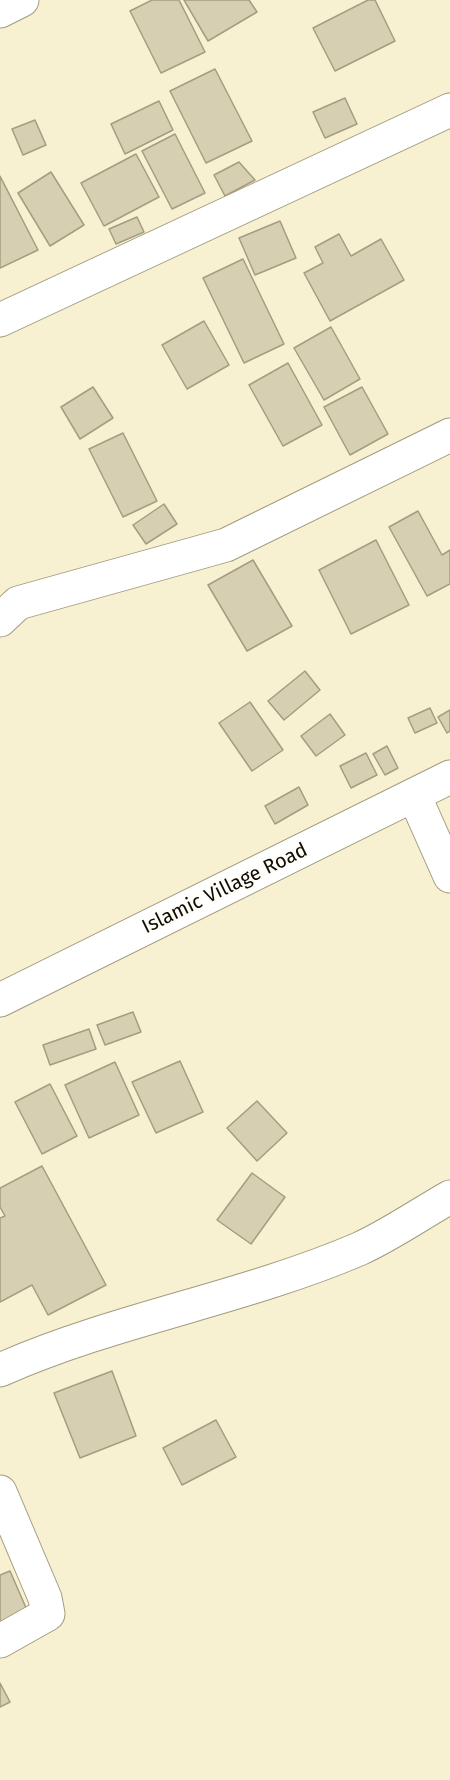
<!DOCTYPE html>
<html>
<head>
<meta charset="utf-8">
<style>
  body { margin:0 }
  canvas { display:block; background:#f7f1d2 }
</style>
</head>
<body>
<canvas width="450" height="1780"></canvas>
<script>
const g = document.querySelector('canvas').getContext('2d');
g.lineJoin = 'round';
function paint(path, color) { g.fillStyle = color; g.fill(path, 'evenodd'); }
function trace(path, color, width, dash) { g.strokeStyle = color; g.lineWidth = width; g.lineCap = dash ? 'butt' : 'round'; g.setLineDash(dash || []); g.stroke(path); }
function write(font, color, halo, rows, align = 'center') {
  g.font = font + ' "Fira Sans",sans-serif'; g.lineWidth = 4.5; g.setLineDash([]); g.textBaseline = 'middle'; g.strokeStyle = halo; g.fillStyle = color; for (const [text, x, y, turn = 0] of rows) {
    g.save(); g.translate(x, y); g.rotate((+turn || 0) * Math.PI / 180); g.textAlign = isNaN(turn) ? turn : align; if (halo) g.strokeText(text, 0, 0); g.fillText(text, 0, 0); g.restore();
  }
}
const building = new Path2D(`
  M152 0H179L205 52 161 73 130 11Z
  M184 0H249L257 12 208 41Z
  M368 0H375L395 41 335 71 313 28Z
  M215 69 252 141 206 163 170 91Z
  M345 98 357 124 325 138 313 112Z
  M159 101 173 130 125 154 111 124Z
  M35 120 46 145 23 155 12 129Z
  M175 134 205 193 172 209 142 151Z
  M136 154 159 197 104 226 81 183Z
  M239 162 255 180 225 196 214 175Z
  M51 172 84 225 50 246 18 193Z
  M0 176 38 250 0 268Z
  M137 217 144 232 116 244 109 229Z
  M280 221 296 258 255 275 239 238Z
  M339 234 351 256 381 239 404 280 330 321 304 273 323 263 315 247Z
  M243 259 284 344 244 363 203 278Z
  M204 321 229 365 187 389 162 345Z
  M331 327 360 379 324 400 294 348Z
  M288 363 322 425 283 446 249 385Z
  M93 387 113 418 80 439 61 407Z
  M362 387 388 434 350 455 324 407Z
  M123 433 157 501 123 517 89 449Z
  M164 504 177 524 146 544 133 525Z
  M418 511 442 555 450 550V584L427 596 389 527Z
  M376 540 409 605 351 634 319 570Z
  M253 560 292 626 247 651 208 585Z
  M305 671 320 690 284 720 268 701Z
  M250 702 283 750 252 771 219 723Z
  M430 708 437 723 415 733 408 718Z
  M450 710V731L447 733 438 717Z
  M330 714 345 735 316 756 301 736Z
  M387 746 398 768 385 775 373 754Z
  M366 753 377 775 351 788 340 766Z
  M299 787 308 805 275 824 265 806Z
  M133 1012 141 1032 105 1045 97 1025Z
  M89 1029 96 1049 50 1065 43 1045Z
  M180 1061 203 1112 156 1133 132 1082Z
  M115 1062 139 1115 89 1138 65 1085Z
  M50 1084 77 1136 42 1154 15 1102Z
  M257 1101 287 1133 257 1161 227 1128Z
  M42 1166 106 1285 48 1315 32 1285 0 1302V1218L5 1216 0 1207V1188Z
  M252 1173 285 1197 251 1244 217 1220Z
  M112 1371 136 1436 80 1458 54 1393Z
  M216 1420 236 1457 182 1485 163 1448Z
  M10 1571 27 1610 0 1622V1575Z
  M0 1683 10 1702 0 1707Z`);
paint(building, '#d6cfb1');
trace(building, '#a49d80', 1.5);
const minor = new Path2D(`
  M0 11 22 0
  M0 320 450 110
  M0 620 18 603 226 545 450 435
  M414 795 450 876
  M0 1000 450 777
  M0 1370C115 1319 242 1299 359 1249 390 1235 420 1214 450 1197
  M0 1492 45 1598 48 1614 0 1641`);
trace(minor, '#a29c7f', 35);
trace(minor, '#fff', 33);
write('20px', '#0f0c04', '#fffdf7', [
  ["Islamic Village Road",225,889,-26]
]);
</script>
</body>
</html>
